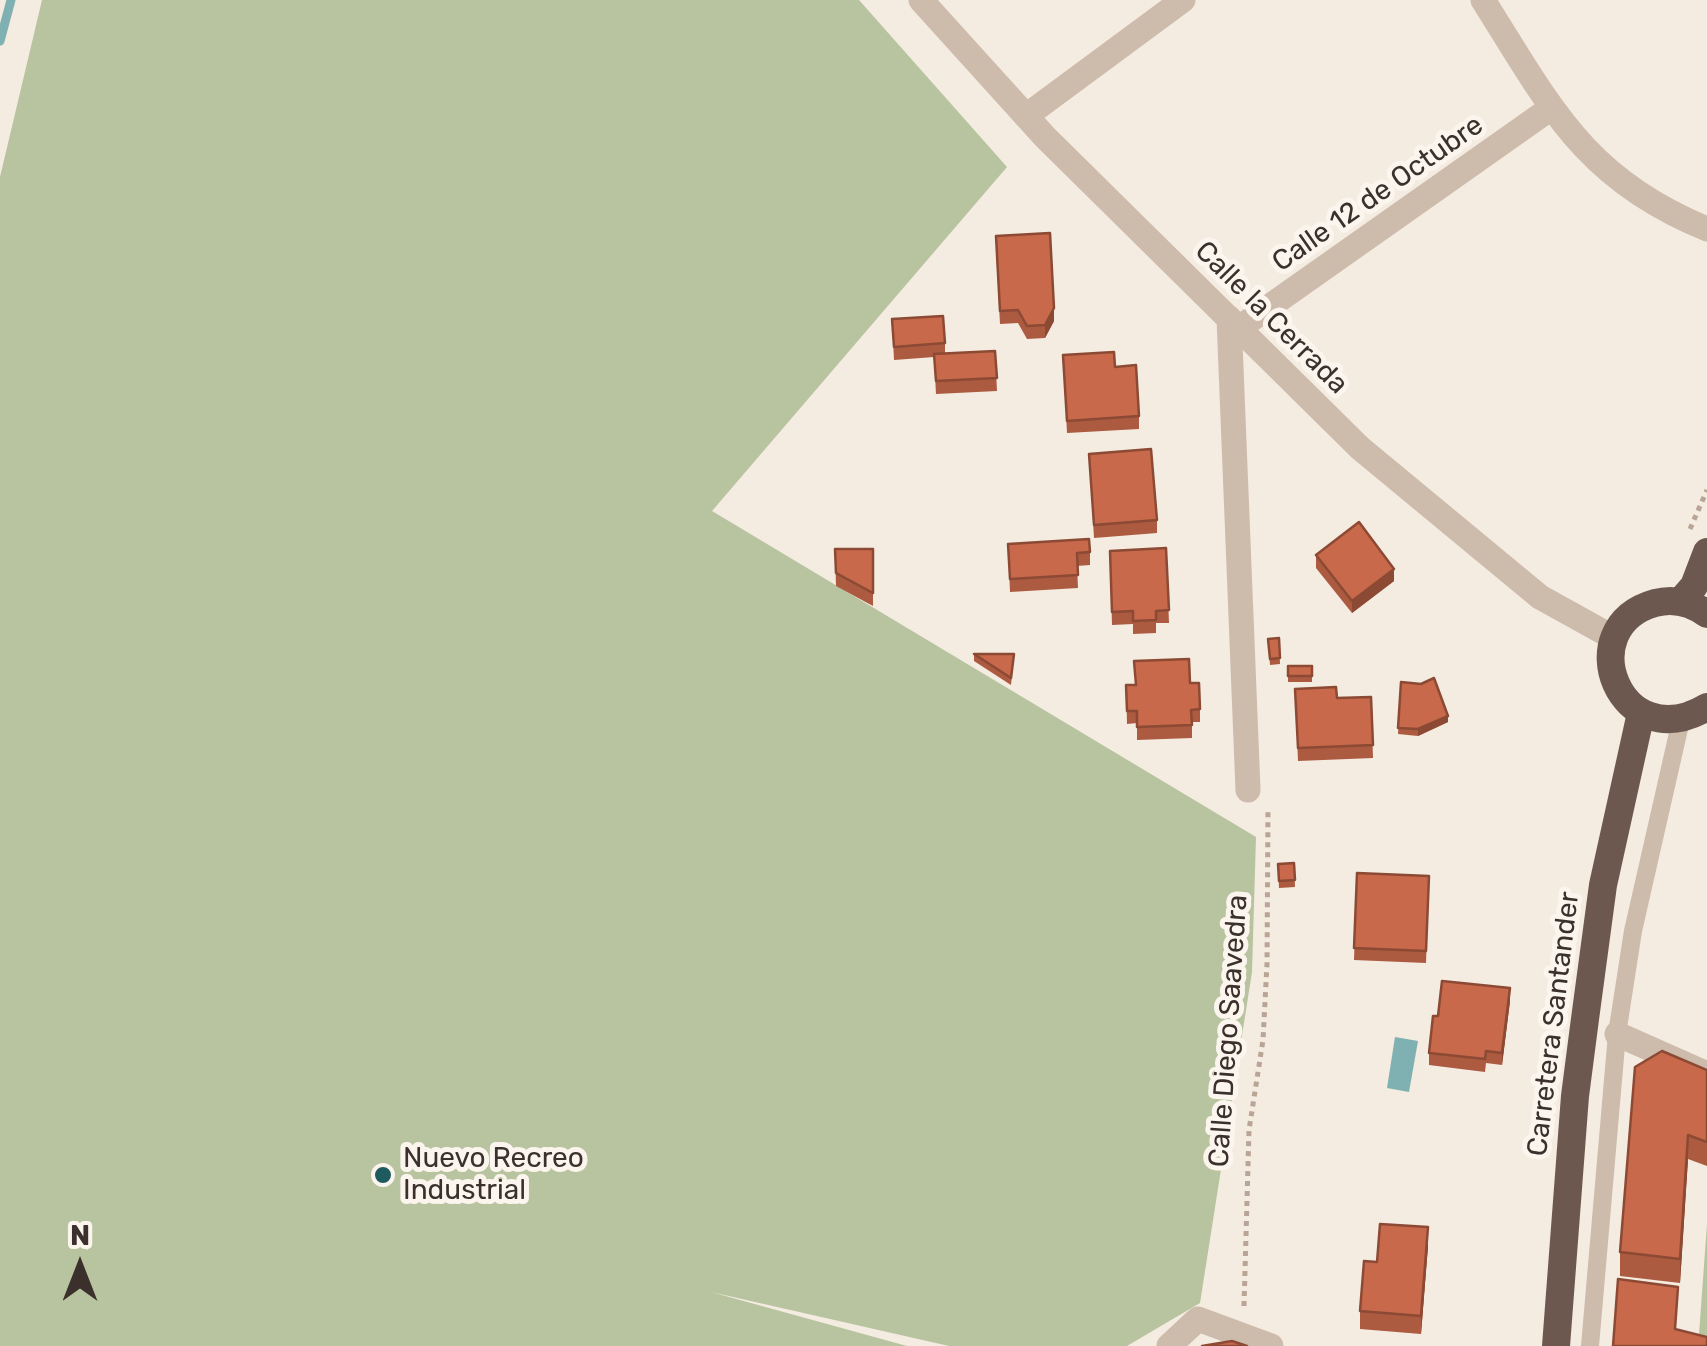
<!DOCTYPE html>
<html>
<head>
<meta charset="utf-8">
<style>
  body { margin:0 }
  #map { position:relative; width:1707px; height:1346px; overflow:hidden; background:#f4ebe1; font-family:Rubik,sans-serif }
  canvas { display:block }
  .north { position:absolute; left:30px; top:1216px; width:100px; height:100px; -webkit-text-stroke:8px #fbf5ee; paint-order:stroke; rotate:0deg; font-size:28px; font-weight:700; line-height:40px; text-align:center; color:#3b302b }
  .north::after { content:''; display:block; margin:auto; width:35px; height:45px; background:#3b302b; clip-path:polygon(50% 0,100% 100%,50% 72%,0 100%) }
</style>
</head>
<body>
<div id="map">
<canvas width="1707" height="1346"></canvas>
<div class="north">N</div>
</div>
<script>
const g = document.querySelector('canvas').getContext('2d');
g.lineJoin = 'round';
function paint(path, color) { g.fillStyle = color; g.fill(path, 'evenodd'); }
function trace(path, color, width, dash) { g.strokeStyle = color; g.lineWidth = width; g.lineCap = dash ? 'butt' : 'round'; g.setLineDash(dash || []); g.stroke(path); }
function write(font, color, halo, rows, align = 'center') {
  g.font = font + ' Rubik,sans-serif'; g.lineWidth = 10; g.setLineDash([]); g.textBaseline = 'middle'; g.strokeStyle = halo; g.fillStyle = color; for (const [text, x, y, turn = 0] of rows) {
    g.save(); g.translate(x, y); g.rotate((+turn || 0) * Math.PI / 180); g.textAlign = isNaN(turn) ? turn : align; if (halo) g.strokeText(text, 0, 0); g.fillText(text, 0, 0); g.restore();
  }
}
paint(new Path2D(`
  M42 0H859L1007 167 712 511 1256 837 1252 972 1200 1303 1127 1346H949L711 1292 907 1346H0V177Z
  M1707 1224V1336L1699 1334Z`), '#b8c4a0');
paint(new Path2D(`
  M1395 1037 1418 1041 1409 1092 1387 1088Z`), '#7fb0b2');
trace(new Path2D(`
  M0 41 11 0`), '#7fb0b2', 9);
trace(new Path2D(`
  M1690 529 1707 490
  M1244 1306 1249 1130 1263 1040 1267 964 1268 809`), '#b9a596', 5, [5, 5]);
trace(new Path2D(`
  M1590 1346 1617 1034 1633 931 1681 720`), '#cdbbac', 18);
trace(new Path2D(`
  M1483 0C1550 106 1584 179 1707 229
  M1026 116 1183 0
  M1229 318 1248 790
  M1239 328 1551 108
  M1617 1034 1707 1074
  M1169 1346 1198 1319 1271 1346`), '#cdbbac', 25);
trace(new Path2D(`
  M921 0 1045 137 1360 448 1540 597 1614 638`), '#cdbbac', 25);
trace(new Path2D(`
  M1680 602 1694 586 1707 552
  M1707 614C1692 603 1674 598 1655 603 1569 627 1620 759 1707 707
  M1556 1346 1575 1096 1585 1019 1603 885 1641 713`), '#6c584f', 28);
paint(new Path2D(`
  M996 249 1054 321 1045 338 1027 339 1018 323 1000 324Z
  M892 319 945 343V353L995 351 997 391 936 394 934 357 894 360Z
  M1063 355 1115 367 1139 416V429L1067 433Z
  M1089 454 1157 520V533L1094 538Z
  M1008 544 1090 552V565L1077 566 1078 588 1010 592Z
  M1166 548 1169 623H1156V633L1133 634V624L1112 625 1110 551Z
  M835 549H873V606L836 586Z
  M1316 555 1394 581 1352 613 1316 568Z
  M1279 638 1280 664 1270 665 1268 639Z
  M974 654H1014L1011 685 974 661Z
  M1288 666H1312V682H1288Z
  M1401 682 1448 722 1418 736 1398 734Z
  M1190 683 1200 709V722H1192V738L1137 740V723L1127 724 1126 685Z
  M1295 689 1337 698 1371 697 1373 758 1298 761Z
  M1294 863 1295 887 1279 888 1278 864Z
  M1357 873 1429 876 1426 963 1354 960Z
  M1510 1001 1502 1065 1486 1063 1485 1072 1429 1065V1053L1438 1016Z
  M1707 1070V1166L1688 1159 1680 1283 1620 1276V1252Z
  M1428 1246 1421 1334 1360 1329V1311L1377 1262Z`), '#ac5a40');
paint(new Path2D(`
  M1054 308V321L1045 338V325Z
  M1394 569V581L1352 613V601Z
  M1448 716V722L1418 736V729Z
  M1510 988V1001L1502 1065V1053Z
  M1688 1135V1159L1680 1283V1259Z
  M1428 1227V1246L1421 1334V1316Z`), '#8c4a34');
const building = new Path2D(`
  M1050 233 1054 308 1045 325 1027 326 1018 310 1000 311 996 236Z
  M943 316 945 343 894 347 892 319Z
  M995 351 997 378 936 381 934 354Z
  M1114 352 1115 367 1136 365 1139 416 1067 421 1063 355Z
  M1151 449 1157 520 1094 525 1089 454Z
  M1359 522 1394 569 1352 601 1316 555Z
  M1089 539 1090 552 1077 553 1078 575 1010 579 1008 544Z
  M1166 548 1169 610 1156 611V620L1133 621V611L1112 612 1110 551Z
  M835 549H873V593L836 573Z
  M1279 638 1280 658 1270 659 1268 639Z
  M974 654H1014L1011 678Z
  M1189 659 1190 683H1199L1200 709 1191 710 1192 725 1137 727V711H1127L1126 685H1136L1134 661Z
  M1288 666H1312V676H1288Z
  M1434 678 1448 716 1418 729 1398 728 1401 682 1421 684Z
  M1336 687 1337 698 1371 697 1373 745 1298 748 1295 689Z
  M1294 863 1295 880 1279 881 1278 864Z
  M1357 873 1429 876 1426 951 1354 948Z
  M1442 981 1510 988 1502 1053 1486 1051 1485 1059 1429 1053 1433 1016H1438Z
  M1662 1051 1707 1070V1142L1688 1135 1680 1259 1620 1252 1635 1067Z
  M1380 1224 1428 1227 1421 1316 1360 1311 1364 1261 1377 1262Z
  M1618 1279 1678 1287 1675 1329 1707 1337V1346H1613Z
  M1232 1341 1247 1346H1202Z`);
paint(building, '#c8694b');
trace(building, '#8c4a34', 2.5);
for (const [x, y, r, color] of [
  [383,1175,10,"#1f5a5e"]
]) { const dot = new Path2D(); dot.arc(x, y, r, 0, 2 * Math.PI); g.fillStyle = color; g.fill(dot); trace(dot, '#fbf5ee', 4); }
write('28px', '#3b302b', '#fbf5ee', [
  ["Calle 12 de Octubre",1378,194,-35],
  ["Calle la Cerrada",1271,318,45],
  ["Carretera Santander",1554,1024,-83],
  ["Calle Diego Saavedra",1229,1031,-86]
]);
write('28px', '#3b302b', '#fbf5ee', [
  ["Nuevo Recreo",403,1159],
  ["Industrial",403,1191]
], 'left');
</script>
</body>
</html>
